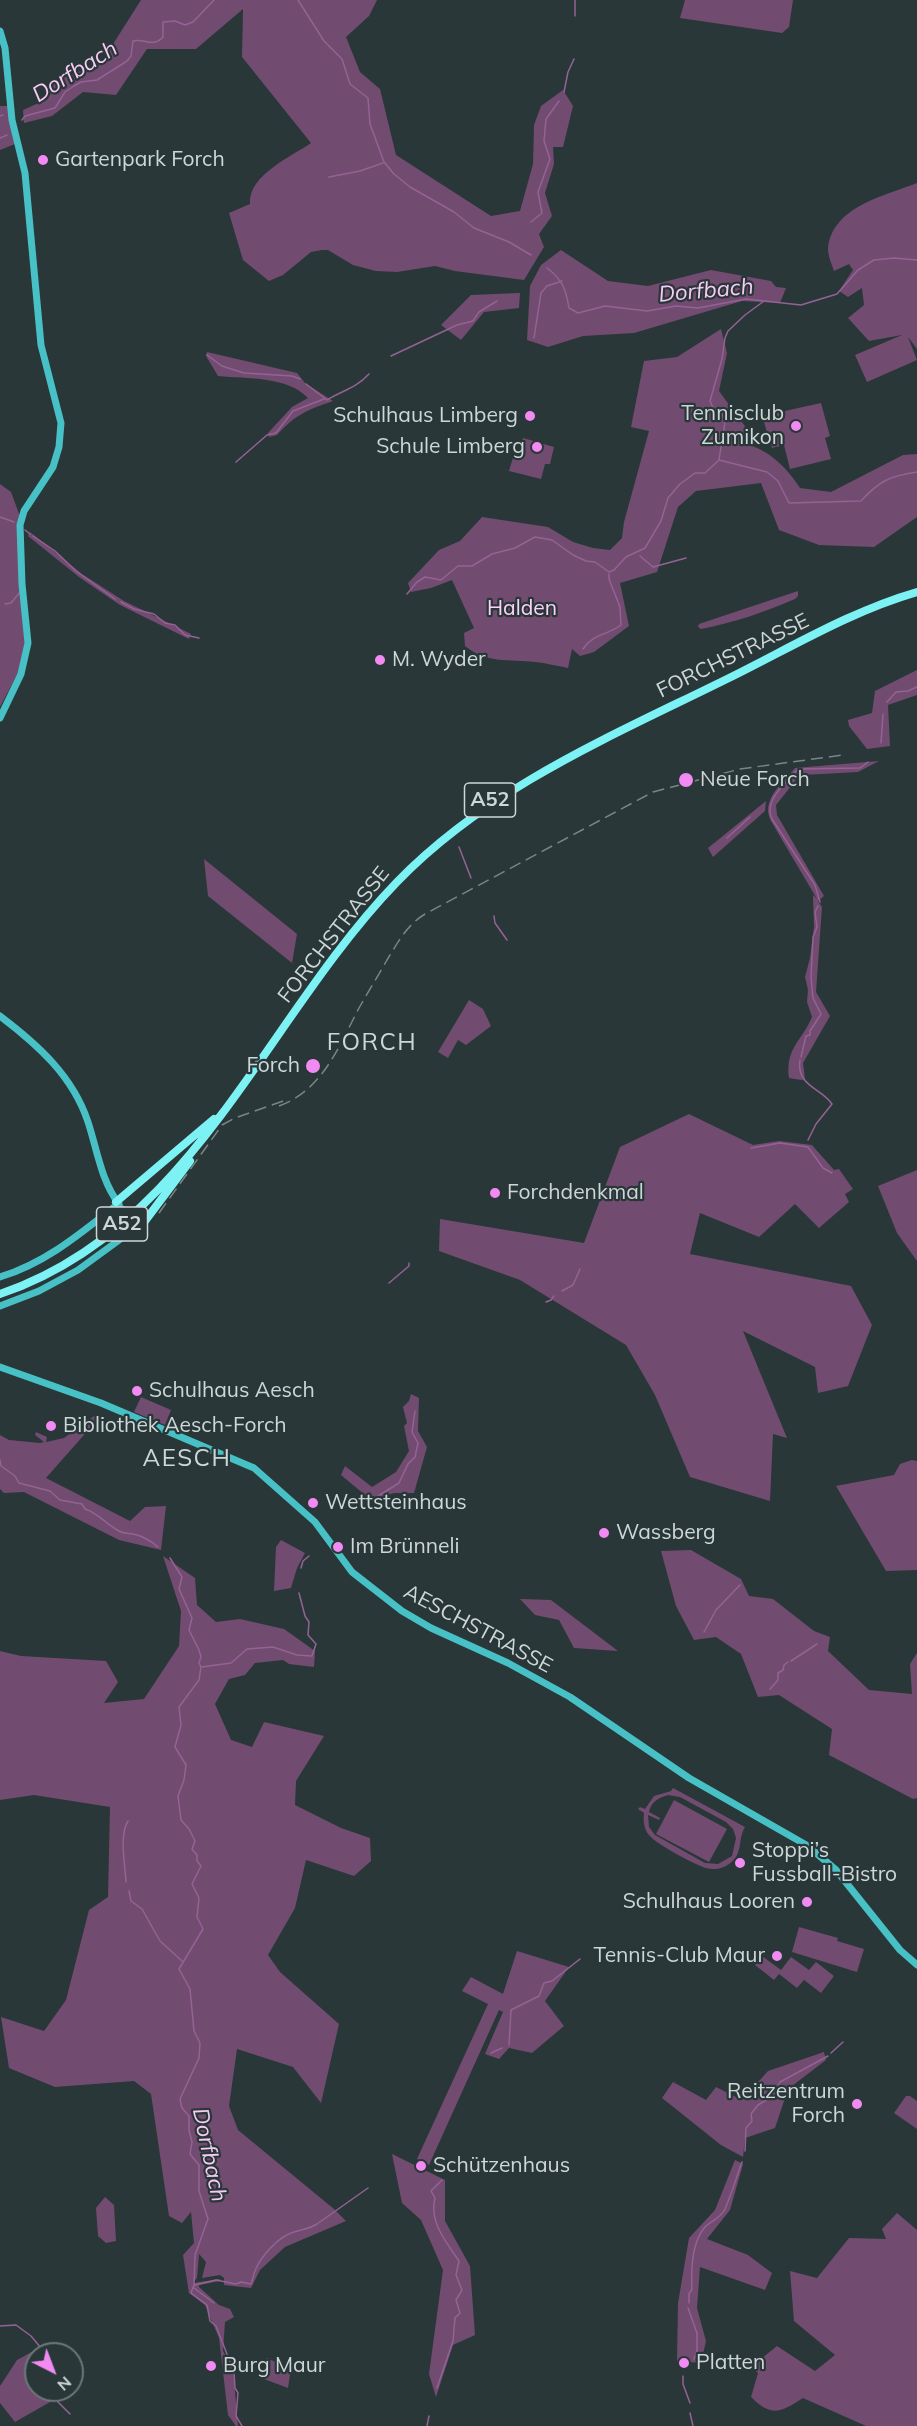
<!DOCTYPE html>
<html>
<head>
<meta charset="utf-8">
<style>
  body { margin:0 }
  #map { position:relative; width:917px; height:2426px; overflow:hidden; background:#293738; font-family:Mulish,sans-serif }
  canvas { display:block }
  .north { position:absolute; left:24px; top:2342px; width:60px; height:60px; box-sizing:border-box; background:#293738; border:2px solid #6b7778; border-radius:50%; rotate:138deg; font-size:16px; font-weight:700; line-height:24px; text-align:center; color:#ced7d7 }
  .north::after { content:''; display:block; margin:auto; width:21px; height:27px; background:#f28af3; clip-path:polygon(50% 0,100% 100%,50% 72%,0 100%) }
</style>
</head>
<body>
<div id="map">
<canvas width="917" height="2426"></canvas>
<div class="north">N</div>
</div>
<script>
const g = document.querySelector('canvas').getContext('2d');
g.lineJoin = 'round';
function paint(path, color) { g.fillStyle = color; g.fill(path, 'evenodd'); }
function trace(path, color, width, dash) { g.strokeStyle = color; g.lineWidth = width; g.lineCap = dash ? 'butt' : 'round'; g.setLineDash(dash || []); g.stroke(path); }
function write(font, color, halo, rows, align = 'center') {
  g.font = font + ' Mulish,sans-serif'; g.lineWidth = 4.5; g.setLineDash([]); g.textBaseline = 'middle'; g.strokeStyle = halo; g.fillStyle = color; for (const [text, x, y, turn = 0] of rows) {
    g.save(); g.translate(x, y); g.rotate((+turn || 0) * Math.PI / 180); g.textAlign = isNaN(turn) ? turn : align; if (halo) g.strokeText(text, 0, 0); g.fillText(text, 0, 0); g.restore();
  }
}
paint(new Path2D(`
  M141 0H377L369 16 346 37 360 72 380 89 396 155 491 216 520 211 533 164 534 125 541 106 563 90 573 106 563 147H553L554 164 545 193 552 216 539 234 544 247 524 280 455 271 435 266 397 272 376 271 353 265 328 250H322L311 252 283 275 269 281 243 260 229 213 250 204C248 175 291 157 311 143L242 57 243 9 196 49H147L116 95 83 92 52 116 24 123 23 110 43 101 57 80 101 63Z
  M685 0H793L789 27 782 33 680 18Z
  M0 106H8L15 144 0 150Z
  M917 183V349L908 337 917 360 867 382 855 355 902 335 869 341 848 318 864 305 862 288 848 297 839 291 853 270 849 264 834 271C832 265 828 256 828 249 832 206 885 196 917 183Z
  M561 250 608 281 648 286 711 270 771 281 776 287 786 288 780 303 742 301 634 333 583 336 548 347 527 340 530 286 541 265Z
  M520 293 519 308 484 312 461 340 441 325 471 295Z
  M721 329 727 353 719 391 747 429 744 444C768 448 788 469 800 488L831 492 903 455 917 454V517L874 547 819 545 779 530 761 483 696 491 678 507 657 572 620 583 629 626 594 652 580 656 572 649 568 668C557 666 546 663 535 662 509 659 487 664 465 646L464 633 474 628 452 580 431 588 411 592 408 583 439 550 460 541 482 517 548 527 573 542 593 548 610 550 622 538 624 522 649 431 631 427 644 361 677 357Z
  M207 352 297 373 305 383 333 401C307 410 295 415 277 435L269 437 268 433 292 407 308 398C287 376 248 379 218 376L206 356Z
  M821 403 830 436 825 438 831 459 790 469 784 445 772 448 762 416Z
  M523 438 554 447 550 464H545L541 479 509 471 514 454 517 455Z
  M0 484 11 492 21 519 28 629 21 667 0 707Z
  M30 532 82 574 124 601 191 634 189 639 120 605 79 577 28 536Z
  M798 591V596L795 599C765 612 733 623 701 629L698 627 699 624Z
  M917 670V695L888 705 890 746 867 749 849 726 848 720 872 713 875 691Z
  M879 761 858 772 803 775 796 780 776 805 777 815 824 896 818 901 822 907 816 992 830 1016 803 1063 805 1079 801 1080 789 1078C785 1048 802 1041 812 1017L807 1002 808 990 805 977 810 958 814 927 813 895 817 899 771 821C760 800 783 783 795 768Z
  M766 801 765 811 713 857 708 848Z
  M204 859 297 934 292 963 208 896Z
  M469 1000 483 1009 491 1026 466 1045 458 1040 448 1058 438 1052Z
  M689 1114 753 1145 779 1141 812 1145 834 1170 839 1169 853 1189 845 1194 849 1202 819 1228 795 1204 759 1237 700 1213 690 1254 851 1286 872 1325 848 1386 818 1393 815 1367 743 1331 787 1438 773 1434 770 1501 690 1477 655 1395 626 1345 520 1280 439 1251 440 1219 584 1243 620 1147Z
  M917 1170V1261L897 1233 878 1186Z
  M411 1394 419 1398 418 1431 427 1447 414 1493H394L371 1500 341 1475 345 1466 372 1487 396 1472 409 1451 404 1426 407 1423 403 1407 409 1401Z
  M141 1397 171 1410 165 1425 134 1412Z
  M94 1416 98 1419 46 1478 130 1521 145 1507 166 1506 161 1550 119 1540 24 1492 4 1493 0 1489V1435L9 1440 40 1443 44 1442 35 1435 36 1432 47 1437 46 1442 64 1438Z
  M912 1460 917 1461V1570L886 1571 836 1486 894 1475 900 1464Z
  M281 1540 305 1553 297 1568 291 1588 274 1591 276 1547Z
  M691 1550 741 1579 749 1596 773 1599 814 1631 830 1637 828 1651 869 1690 912 1694 910 1664 917 1653V1798L913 1799 829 1755 832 1729 779 1695 758 1697 741 1654 716 1637 694 1640 676 1606 661 1551Z
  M163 1556 195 1578 197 1605 216 1622 240 1619 284 1629 315 1651 314 1667 289 1664 283 1660 255 1663 245 1675 229 1679 215 1704 231 1740 252 1747 264 1722 324 1736 296 1781 295 1805 341 1828 370 1838 371 1861 354 1876 306 1860 295 1908 268 1955 280 1972 339 2024 321 2103 293 2067 237 2049 229 2106 238 2130 334 2209 346 2221 285 2247 260 2270 251 2288 224 2285V2278L220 2275 202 2278 206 2262 199 2254 197 2278 193 2283 220 2279V2281L199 2285V2287L219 2305 230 2309 234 2317 225 2322 223 2351 233 2368 238 2426H236L228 2415 219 2338 205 2305 189 2293 183 2255 194 2243 191 2212 182 2223 169 2216 151 2094 134 2081 55 2087 9 2068 1 2017 44 2031 66 2000 89 1910 108 1897 110 1807 34 1795 0 1800V1651L21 1656 106 1661 118 1682 104 1703 144 1699 179 1646 181 1611Z
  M520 1599 551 1600 618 1651 574 1648 559 1620 535 1615Z
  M673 1788 745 1827C737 1840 744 1854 729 1864 722 1869 715 1870 706 1868 695 1865 656 1844 649 1835 644 1829 643 1821 644 1813L638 1809 640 1807 645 1809 654 1796 671 1791ZM668 1795 680 1797 726 1822 733 1829 736 1838 732 1856 718 1864 705 1863 655 1835 649 1827 648 1815 659 1820 660 1818 649 1812C651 1802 658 1798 668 1795Z
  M674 1800 727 1829 709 1862 656 1834Z
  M799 1927 838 1938 837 1941 864 1949 857 1972 792 1952Z
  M517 1951 569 1967 545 2001 564 2026 532 2053 509 2048 499 2059 485 2054 503 2012 499 2010 429 2165 417 2159 488 2004 462 1991 471 1977 503 1994Z
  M762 1956 781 1970 791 1957 809 1970 816 1962 834 1976 821 1993 804 1980 797 1988 779 1974 774 1980 755 1965Z
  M824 2052 826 2060 788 2089 775 2128 745 2138 743 2157 721 2145 662 2098 673 2082 706 2100 716 2087 742 2100 768 2071Z
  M906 2096H910L917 2101V2129L894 2113Z
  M392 2154 445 2180V2221L470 2266 475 2335 453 2345 436 2397 429 2374 443 2270 421 2220 402 2203Z
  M735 2160 743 2164 730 2210 707 2239 748 2255 772 2273 765 2290 700 2267 697 2308 706 2341 701 2363 677 2361 678 2303 689 2238 715 2210Z
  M105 2197 114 2205 116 2241 106 2243 98 2236 96 2208Z
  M897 2213 917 2230V2426H866L803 2398C780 2413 771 2417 751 2397L758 2373 751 2367 777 2346 815 2371 835 2355 794 2321 790 2271 817 2278 849 2238 886 2239 882 2229Z
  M39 2348 41 2354H36V2390H56L57 2398 15 2422 0 2403V2386L17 2360Z
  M266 2358 291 2368 288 2388 264 2379 268 2366 265 2364Z`), '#714c70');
trace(new Path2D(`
  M298 0 324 41 342 59 350 84 368 98 370 124 384 162 394 174 410 187 454 212 474 228 509 242 531 255
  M575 16V0
  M564 92 568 72 574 59
  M0 116 3 115
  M22 120 25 116 55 108 65 92 74 86 81 82 97 80 127 61 131 56 133 41C145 38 153 48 163 37V22L175 21 185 25 193 22 214 0
  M0 138 7 135
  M329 177 360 171 383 163
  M531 222 542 213 538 192 550 159 544 141 546 119 559 101
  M547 268C563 280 566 290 569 308L578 313 605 306 647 311 676 306 698 308 746 299 801 305 837 294 858 270 874 260 894 258 917 260
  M534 338 541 293 547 286 562 281
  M207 355 222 366 244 373 292 376 300 379
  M391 356 457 325 473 321 479 312 497 301
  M306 384 327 400C343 390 355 389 369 374
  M719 460 767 472 778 481 789 503 861 501C879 481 890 476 917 472
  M236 462 267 435 276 433 293 411 324 399
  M0 517 14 522
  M25 530 30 534
  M33 536 55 551 76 571 115 599
  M640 556 653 567 686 558
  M407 594 417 582 425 577 441 580 458 566H472L492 554 515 548 535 537 552 540 573 555 586 561 595 562 609 572 614 570 626 557 645 548 661 521 668 498 680 484 695 473H705L719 460 725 422 722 414 713 408 710 401 722 359 725 338 728 331 745 315 764 301
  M121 602 134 609 154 614 165 623 175 625 185 635 199 638
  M5 604 11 603 20 592
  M583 649C592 634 608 635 621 625L620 607 609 579V574
  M887 702 896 692 908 691 917 687
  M881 743 883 714
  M727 838 750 817
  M459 847 471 878
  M820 902 815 885 772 819C763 800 786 783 798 769L860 768 868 762
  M494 916 495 923 507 940
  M801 1057 806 1036 810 1035V1031L821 1014 813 998 811 977 813 937 817 927 815 912 818 906
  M800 1060C796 1086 821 1088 832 1104L816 1124 808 1140
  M751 1148 780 1143 808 1147 823 1168 832 1173
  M389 1283 409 1266V1263
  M562 1291 573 1285 580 1269
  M546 1302 551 1300 554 1296
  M0 1460 1 1466 15 1476 19 1483 50 1491 60 1500 82 1504 85 1509C98 1513 106 1524 119 1531 124 1534 128 1533 133 1534 143 1536 150 1540 158 1547
  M378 1496 399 1483 408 1464 415 1457 418 1443 412 1432 415 1411
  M170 1558 182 1577 179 1589 192 1618 189 1630 199 1650 201 1657 199 1663 201 1667 199 1680 179 1707 181 1725 175 1747 186 1765 184 1780 178 1796 181 1820 189 1829 195 1841 192 1849 197 1855V1861L201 1866 192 1884 199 1898 197 1917 203 1929 179 1969 190 1989 194 2031 200 2043 199 2058 180 2099 182 2108 189 2116V2130L192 2142 190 2154 199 2165V2191L208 2219 195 2255 194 2285 191 2293 207 2305 210 2321 216 2326 234 2372 235 2388 238 2393 236 2416 242 2426
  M301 1568 303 1561 309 1556
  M704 1632 716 1610 740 1585
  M791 1661 817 1644
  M202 1667 231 1663 247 1649 273 1647 297 1655 312 1656 316 1644 308 1635 309 1622 305 1616 299 1593
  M770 1689 778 1680V1673L783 1670 784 1665 788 1662
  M126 1882C125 1863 119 1836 128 1821
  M129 1891 131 1901 142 1909 160 1941 182 1961
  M509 2045 511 2010 539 1996 544 1983 552 1981 580 1959
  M491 2053 502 2048
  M831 2053 843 2042
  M745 2151 746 2128 752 2121 751 2114 758 2105 773 2096 780 2082 828 2056
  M195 2285 216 2280 236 2284 241 2282 251 2284C253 2280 253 2275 255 2271 260 2257 279 2236 294 2232 303 2229 309 2229 317 2224L368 2188
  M194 2288 214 2303
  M689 2303V2294L692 2289C691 2271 692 2242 705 2227 712 2220 720 2219 725 2209 732 2193 736 2178 742 2162
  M688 2308 697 2333V2351L694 2359
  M0 2326 16 2325 31 2336 46 2354
  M683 2376V2384L690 2403
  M437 2388 453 2341 455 2318 460 2313 456 2300 462 2290 456 2275 459 2261C446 2242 429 2222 435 2198L431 2191 442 2180
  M61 2390 58 2402 70 2414
  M690 2413 693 2426
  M427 2426 429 2416`), '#956295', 1.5);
trace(new Path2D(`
  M0 31 5 48 12 120 25 173 41 345 61 423 59 447 53 467 24 511 20 525 22 584 28 643 21 674 0 718
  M0 1016C37 1044 73 1076 88 1122 97 1149 101 1181 119 1204
  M0 1277C46 1263 81 1233 118 1204
  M0 1306 39 1291 78 1270 137 1227 134 1224
  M0 1367 101 1403 254 1468 315 1522 352 1572 402 1611 431 1628 508 1663 570 1697 689 1778 808 1846 836 1870 900 1950 917 1965`), '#47c1c6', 7);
trace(new Path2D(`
  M116 1202 214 1119
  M137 1227 145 1221 190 1161
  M0 1294C193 1229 265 1018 397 882 489 787 612 736 729 678 790 648 851 611 917 592`), '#7cf2f5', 8);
trace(new Path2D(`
  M279 1106C323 1090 339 1046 359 1008 368 992 378 976 387 960 398 942 407 925 425 914L653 792 740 769 843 755
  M159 1213 222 1125 235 1118 286 1100`), '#7a8686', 1.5, [12, 6]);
trace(new Path2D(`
  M122 1209 134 1224`), '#47c1c6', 7);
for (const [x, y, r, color] of [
  [43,160,6,"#f28af3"],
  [530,416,6,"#f28af3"],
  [796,426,6,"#f28af3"],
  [537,447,6,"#f28af3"],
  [380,660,6,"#f28af3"],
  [686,780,8,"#f28af3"],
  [313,1066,8,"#f28af3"],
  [495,1193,6,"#f28af3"],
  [137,1391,6,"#f28af3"],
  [51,1426,6,"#f28af3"],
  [313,1503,6,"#f28af3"],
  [604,1533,6,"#f28af3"],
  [338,1547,6,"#f28af3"],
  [740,1863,6,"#f28af3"],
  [807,1902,6,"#f28af3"],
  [777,1956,6,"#f28af3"],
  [857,2104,6,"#f28af3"],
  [421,2166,6,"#f28af3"],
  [684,2363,6,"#f28af3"],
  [211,2366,6,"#f28af3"]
]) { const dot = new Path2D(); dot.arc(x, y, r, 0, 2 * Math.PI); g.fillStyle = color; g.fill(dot); trace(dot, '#293738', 2); }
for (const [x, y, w] of [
  [490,800,51],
  [122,1224,51]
]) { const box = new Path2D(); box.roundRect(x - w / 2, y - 17, w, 34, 4.5); g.fillStyle = '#293738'; g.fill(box); trace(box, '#ced7d7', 1.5); }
write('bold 20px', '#ced7d7', null, [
  ["A52",490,800],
  ["A52",122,1224]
]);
write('21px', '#ced7d7', '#293738', [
  ["Gartenpark Forch",55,160],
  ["Tennisclub",784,414,"right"],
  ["Zumikon",784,438,"right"],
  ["Schulhaus Limberg",518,416,"right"],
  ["Schule Limberg",525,447,"right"],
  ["M. Wyder",392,660],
  ["Neue Forch",700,780],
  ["Forch",300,1066,"right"],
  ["Forchdenkmal",507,1193],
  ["Schulhaus Aesch",149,1391],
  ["Bibliothek Aesch-Forch",63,1426],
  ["Wettsteinhaus",325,1503],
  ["Wassberg",616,1533],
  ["Im Brünneli",350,1547],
  ["Stoppi’s",752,1851],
  ["Fussball-Bistro",752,1875],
  ["Schulhaus Looren",795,1902,"right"],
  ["Tennis-Club Maur",765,1956,"right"],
  ["Reitzentrum",845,2092,"right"],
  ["Forch",845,2116,"right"],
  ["Schützenhaus",433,2166],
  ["Platten",696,2363],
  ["Burg Maur",223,2366]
], 'left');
write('21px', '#fed0fc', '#293738', [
  ["Halden",522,609]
]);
write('21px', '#ced7d7', '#293738', [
  ["FORCHSTRASSE",733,656,-26],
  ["FORCHSTRASSE",334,935,-52],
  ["AESCHSTRASSE",478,1629,28]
]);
write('italic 22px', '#f7cbf6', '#293738', [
  ["Dorfbach",75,72,-32],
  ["Dorfbach",706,291,-5],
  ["Dorfbach",209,2155,78]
]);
g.letterSpacing = '1.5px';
write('24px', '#ced7d7', '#293738', [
  ["FORCH",372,1043],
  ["AESCH",187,1459]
]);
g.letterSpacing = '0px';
</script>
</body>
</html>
